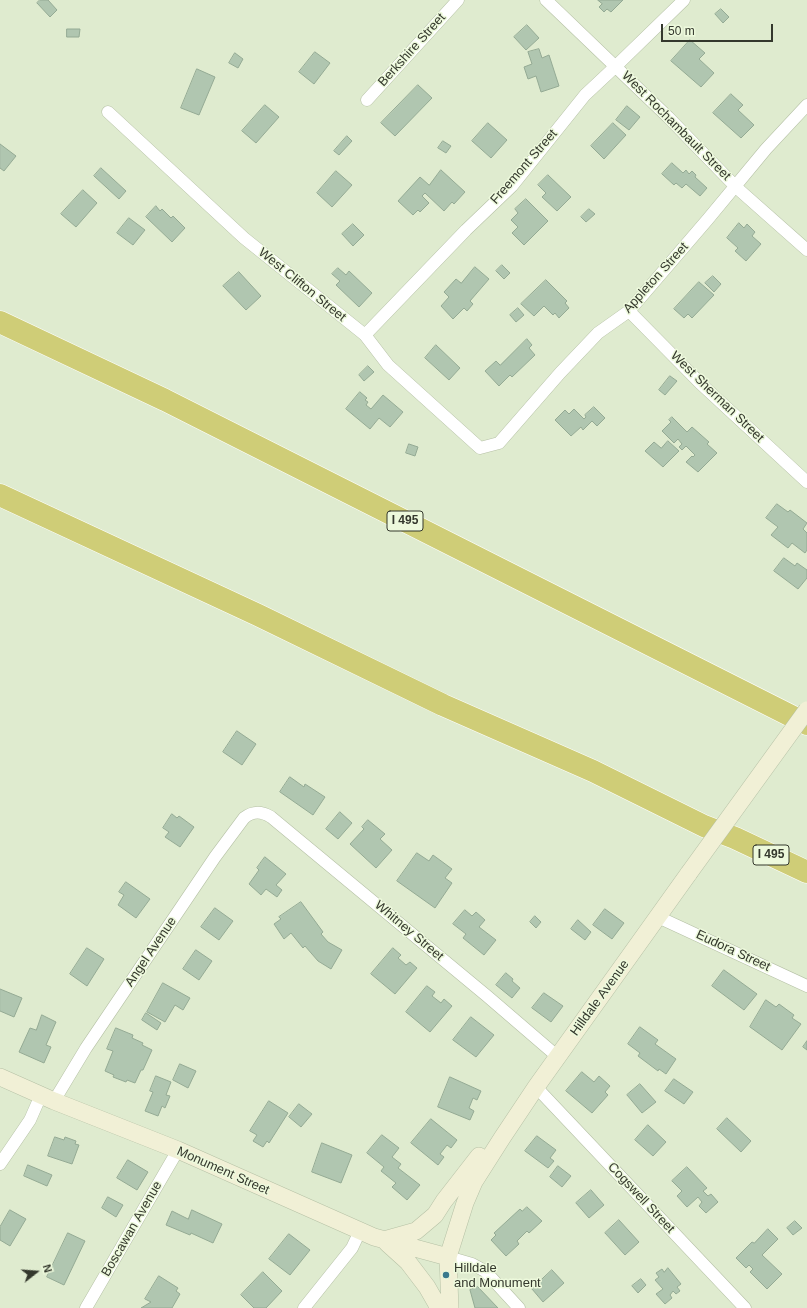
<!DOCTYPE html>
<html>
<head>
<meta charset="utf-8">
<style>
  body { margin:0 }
  #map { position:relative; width:807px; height:1308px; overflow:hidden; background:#dfebcf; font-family:Arial,sans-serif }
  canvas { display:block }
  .north { position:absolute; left:16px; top:1252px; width:40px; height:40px; -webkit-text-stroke:3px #edf9dc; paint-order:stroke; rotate:73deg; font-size:11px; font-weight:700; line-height:16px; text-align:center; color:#34382d }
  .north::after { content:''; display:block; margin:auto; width:14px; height:18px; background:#34382d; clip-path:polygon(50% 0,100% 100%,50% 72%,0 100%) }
  .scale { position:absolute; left:661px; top:24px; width:112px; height:18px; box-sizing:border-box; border:2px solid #34382d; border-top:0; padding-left:5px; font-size:12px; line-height:14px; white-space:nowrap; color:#34382d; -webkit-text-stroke:3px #edf9dc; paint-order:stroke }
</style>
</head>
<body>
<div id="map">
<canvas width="807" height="1308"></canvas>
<div class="north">N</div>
<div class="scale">50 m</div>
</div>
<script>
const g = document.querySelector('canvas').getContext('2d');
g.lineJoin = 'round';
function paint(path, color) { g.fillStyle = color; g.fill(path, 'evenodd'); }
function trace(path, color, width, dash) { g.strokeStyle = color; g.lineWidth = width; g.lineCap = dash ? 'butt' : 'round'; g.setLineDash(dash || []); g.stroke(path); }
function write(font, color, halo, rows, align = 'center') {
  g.font = font + ' Arial,sans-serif'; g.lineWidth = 3; g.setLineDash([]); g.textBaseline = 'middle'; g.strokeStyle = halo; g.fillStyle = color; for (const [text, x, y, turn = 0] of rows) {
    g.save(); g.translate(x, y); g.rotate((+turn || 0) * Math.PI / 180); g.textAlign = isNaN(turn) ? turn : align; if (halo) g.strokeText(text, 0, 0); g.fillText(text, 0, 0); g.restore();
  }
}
const building = new Path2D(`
  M40 0H48L57 10 50 17 37 3Z
  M598 0H623L611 12 607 9 604 12 599 7 602 4Z
  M721 9 729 17 723 23 715 14Z
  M527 25 539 38 526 50 514 37Z
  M67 29H80L79 37H67Z
  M690 40 705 53 699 59 714 73 701 87 671 61Z
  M539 49 542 58 549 55 559 86 541 92 536 76 528 79 524 67 532 64 528 52Z
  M315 52 330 63 314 84 299 72Z
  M235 53 243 59 238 68 229 63Z
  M197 69 215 77 199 115 181 108Z
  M418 85 432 98 395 136 381 123Z
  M731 94 743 105 738 110 754 125 741 138 713 113Z
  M265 105 279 117 256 143 242 131Z
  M627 106 640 117 629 130 616 120Z
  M488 123 507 140 491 158 472 141Z
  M613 123 626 135 604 159 591 146Z
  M347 136 352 141 339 155 334 151Z
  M443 141 451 146 446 153 438 148Z
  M0 144 16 156 4 171 0 168Z
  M672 163 683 173 686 170 689 174 692 171 696 175 695 177 707 188 700 196 686 184 682 188 676 183 674 185 662 174Z
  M101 168 126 191 119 199 94 176Z
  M441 170 465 192 454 204 452 202 444 211 425 193 422 196 429 203 420 212 418 210 413 215 398 201 420 177 429 185Z
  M336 171 352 185 332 207 317 193Z
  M548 175 571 197 557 211 542 197 546 193 538 185Z
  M83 190 97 203 76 227 61 214Z
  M526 199 548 221 524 245 512 233 518 227 511 220 518 213 515 209Z
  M156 206 160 211 162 209 171 218 173 216 185 228 172 242 146 217Z
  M589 209 595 214 586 222 581 217Z
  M129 218 145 230 133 245 117 233Z
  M739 223 744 228 747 224 755 232 752 236 761 244 746 261 735 251 738 248 727 238Z
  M353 224 364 235 353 246 342 234Z
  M502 265 510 273 504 279 496 271Z
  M475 267 489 279 470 301 473 304 467 311 464 308 453 319 441 306 449 297 444 292 456 279 461 283Z
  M338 268 346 275 349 271 372 293 359 307 336 285 340 281 332 274Z
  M239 272 261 296 246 310 223 286Z
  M713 276 721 284 714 292 705 283Z
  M546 280 567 301 565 303 569 308 559 318 555 313 553 315 544 306 534 316 521 304Z
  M699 282 714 295 692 318 688 314 684 318 674 309Z
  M518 308 524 315 516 322 510 315Z
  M527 339 532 345 529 348 535 355 512 377 510 375 499 386 485 371 496 361 500 365Z
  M436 345 460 368 449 380 425 358Z
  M368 366 374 372 364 381 359 375Z
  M670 376 677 381 665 395 659 390Z
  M360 392 367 398 365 400 368 402 366 405 371 409 383 395 403 412 390 427 379 418 370 429 346 409Z
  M594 407 605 418 597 426 592 421 583 430 581 427 571 436 555 420 565 410 569 414 574 409 584 419 586 417 585 415Z
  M672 417 687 432 692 427 709 442 707 444 717 453 698 472 686 462 692 456 693 457 695 455 686 446 682 450 679 447 682 444 678 439 674 443 662 431 671 422 669 420Z
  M668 441 679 451 663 467 645 451 654 442 661 448Z
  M409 444 418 447 415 456 406 453Z
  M777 504 788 512 790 510 807 523 803 529 807 533V550L805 553 792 543 788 548 771 535 778 527 766 518Z
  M784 558 795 566 797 563 807 570V578L798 589 774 571Z
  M237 731 256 744 242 765 223 752Z
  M290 777 304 787 305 784 325 797 313 815 280 792Z
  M340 812 352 823 338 839 326 829Z
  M172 814 177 818 179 816 194 827 180 847 165 837 169 832 163 828Z
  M368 820 385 834 380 839 392 850 376 868 350 844 364 829 362 827Z
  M417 853 429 861 433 855 452 869 445 878 452 883 435 908 397 881Z
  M265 857 286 874 276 885 282 890 277 897 266 889 261 895 249 884 259 870 257 868Z
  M126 882 150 899 136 918 118 905 124 895 119 892Z
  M301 902 323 932 321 934 328 942 342 950 331 969 318 961 305 946 303 948 291 933 284 939 274 924 281 919 279 917Z
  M215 908 233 921 219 940 201 927Z
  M605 909 624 923 612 939 593 925Z
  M465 910 472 916 476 912 485 920 479 927 496 940 484 955 463 938 466 934 453 924Z
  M535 916 541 922 536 928 530 922Z
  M578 920 591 932 585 940 571 929Z
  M87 948 104 959 87 986 70 974Z
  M393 948 401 955 398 958 406 965 410 962 417 968 395 994 371 974Z
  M196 950 212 961 199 980 183 969Z
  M724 970 757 994 744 1010 712 986Z
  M506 973 513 979 512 981 520 988 512 998 496 985Z
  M163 983 190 998 183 1010 175 1005 165 1022 147 1012Z
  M427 986 435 992 432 996 441 1003 444 999 452 1006 430 1032 406 1012Z
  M0 989 22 998 14 1017 0 1011Z
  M544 993 563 1006 551 1022 532 1008Z
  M766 1000 776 1007 779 1004 794 1015 792 1018 801 1024 782 1050 750 1027Z
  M146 1013 161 1023 157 1030 142 1020Z
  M42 1015 56 1022 46 1045 51 1047 44 1063 19 1052 30 1028 36 1030Z
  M471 1017 494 1035 476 1057 453 1040Z
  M640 1027 658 1040 655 1044 676 1059 666 1074 659 1069 658 1071 638 1056 640 1053 628 1044Z
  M116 1028 133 1035 132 1038 143 1043 142 1045 152 1050 143 1070H141L135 1083 127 1080 126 1082 113 1077 114 1075 105 1071 113 1051 107 1049Z
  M807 1041V1050L803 1047Z
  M180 1064 196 1071 188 1088 173 1080Z
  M582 1072 594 1082 599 1076 610 1086 605 1092 608 1095 592 1113 566 1091Z
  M156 1076 171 1082 166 1095 170 1096 165 1108 162 1106 158 1116 145 1111 153 1092 150 1091Z
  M450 1077 481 1091 477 1100 473 1098 469 1108 474 1111 470 1120 438 1107Z
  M674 1079 693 1092 684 1104 665 1091Z
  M640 1084 656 1102 642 1113 627 1095Z
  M269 1101 288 1113 269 1143 267 1141 263 1147 253 1141 257 1135 250 1131Z
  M299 1104 312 1114 301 1127 289 1117Z
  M727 1118 751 1141 741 1152 717 1129Z
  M431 1119 457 1140 451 1148 447 1145 440 1154 444 1157 438 1165 411 1143Z
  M648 1125 666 1142 653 1156 635 1140Z
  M382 1135 399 1148 392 1157 401 1164 398 1168 420 1185 407 1200 392 1187 396 1183 381 1171 384 1167 367 1153Z
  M537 1136 556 1150 550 1158 554 1161 548 1168 525 1151Z
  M55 1137 64 1140 65 1137 76 1141 75 1144 79 1145 72 1164 48 1156Z
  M322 1143 352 1155 341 1183 312 1172Z
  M128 1160 148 1172 137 1190 117 1178Z
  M28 1165 52 1175 47 1186 24 1176Z
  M558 1166 571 1176 562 1187 550 1177Z
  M687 1167 707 1188 703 1191 708 1196 711 1194 718 1202 706 1213 699 1206 702 1202 698 1197 687 1207 677 1196 682 1191 672 1181Z
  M591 1190 604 1205 589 1218 576 1203Z
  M108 1197 123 1205 116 1217 102 1208Z
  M527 1207 542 1221 529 1233 527 1231 517 1241 519 1244 506 1256 491 1240 496 1235 494 1233 520 1209 522 1211Z
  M10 1210 26 1219 10 1246 0 1240V1227Z
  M192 1210 222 1224 213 1243 191 1233 190 1235 166 1225 172 1211 188 1219Z
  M619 1220 639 1242 625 1255 605 1233Z
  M795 1221 802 1228 793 1235 787 1228Z
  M768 1229 778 1239 762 1255 782 1274 767 1289 750 1272 753 1269 749 1265 746 1268 736 1258 752 1242 754 1243Z
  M68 1233 85 1241 64 1285 47 1277Z
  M289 1234 310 1250 290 1275 269 1259Z
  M668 1268 681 1284 677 1287 680 1291 676 1294 673 1291 670 1295 672 1298 665 1304 656 1294 663 1289 655 1280 659 1277 656 1273 662 1269 664 1272Z
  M552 1270 564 1283 543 1302 532 1289Z
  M263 1272 282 1291 266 1308H254L241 1295Z
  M159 1276 178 1288 176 1291 180 1294 172 1308H141L151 1302 145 1299Z
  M641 1279 646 1285 638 1293 632 1286Z
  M478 1287 498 1308H475L470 1290Z`);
paint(building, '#b0c6b0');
trace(building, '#94aa94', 1);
const street = new Path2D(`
  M546 0 668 117 737 188 807 250
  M367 100 458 0
  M108 112 244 238 365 335 388 365 480 448 499 443 560 373 598 333 629 311 708 219 766 149 807 105
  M629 311 700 383 807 482
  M365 335 466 230 512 186 585 95 616 66 684 0
  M658 917 807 986
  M536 1087 745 1308
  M54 1101 86 1048 215 857 244 818C253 811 261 811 271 817L487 996 558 1057
  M0 1164 30 1120 41 1095
  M448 1257 472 1264 485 1271 519 1308
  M86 1308 178 1150
  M304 1308 352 1248 360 1231`);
const secondary = new Path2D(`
  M0 1077 54 1101 178 1150 374 1237 448 1257
  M384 1240 416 1231 435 1215 444 1201 479 1156
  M387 1243 408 1262 427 1287 439 1308
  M450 1308 448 1257 465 1203 474 1182 502 1138 536 1087 689 873`);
const highway = new Path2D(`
  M0 322 165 400 807 724
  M0 495 258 615 443 705 593 771 704 826 735 838 807 872`);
trace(street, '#b5c0a5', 13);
trace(secondary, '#b5c0a5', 18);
trace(highway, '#fff', 23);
trace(street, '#fff', 12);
trace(secondary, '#f1f0d6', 17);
trace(highway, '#cfcd77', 22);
const secondaryBridge = new Path2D(`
  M689 873 807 710`);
trace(secondaryBridge, '#b5c0a5', 18, []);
trace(secondaryBridge, '#f1f0d6', 17);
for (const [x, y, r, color] of [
  [446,1275,4,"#397a8d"]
]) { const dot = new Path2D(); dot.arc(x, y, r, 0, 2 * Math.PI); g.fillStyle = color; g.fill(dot); trace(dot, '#edf9dc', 1.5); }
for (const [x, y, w] of [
  [405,521,36],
  [771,855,36]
]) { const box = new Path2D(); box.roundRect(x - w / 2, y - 10, w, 20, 3); g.fillStyle = '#edf9dc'; g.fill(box); trace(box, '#34382d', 1); }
write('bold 12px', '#34382d', null, [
  ["I 495",405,521],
  ["I 495",771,855]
]);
write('13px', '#34382d', '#edf9dc', [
  ["Berkshire Street",412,50,-48],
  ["West Rochambault Street",676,126,45],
  ["Freemont Street",524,167,-49],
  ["Appleton Street",656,278,-48],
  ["West Clifton Street",302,285,39],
  ["West Sherman Street",717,397,44],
  ["Whitney Street",409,931,40],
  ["Eudora Street",733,951,25],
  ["Angel Avenue",151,952,-56],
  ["Hilldale Avenue",600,998,-54],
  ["Monument Street",223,1171,24],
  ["Cogswell Street",641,1198,47],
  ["Boscawan Avenue",132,1229,-60]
]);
write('13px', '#34382d', '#edf9dc', [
  ["Hilldale",454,1268],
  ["and Monument",454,1283]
], 'left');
</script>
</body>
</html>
